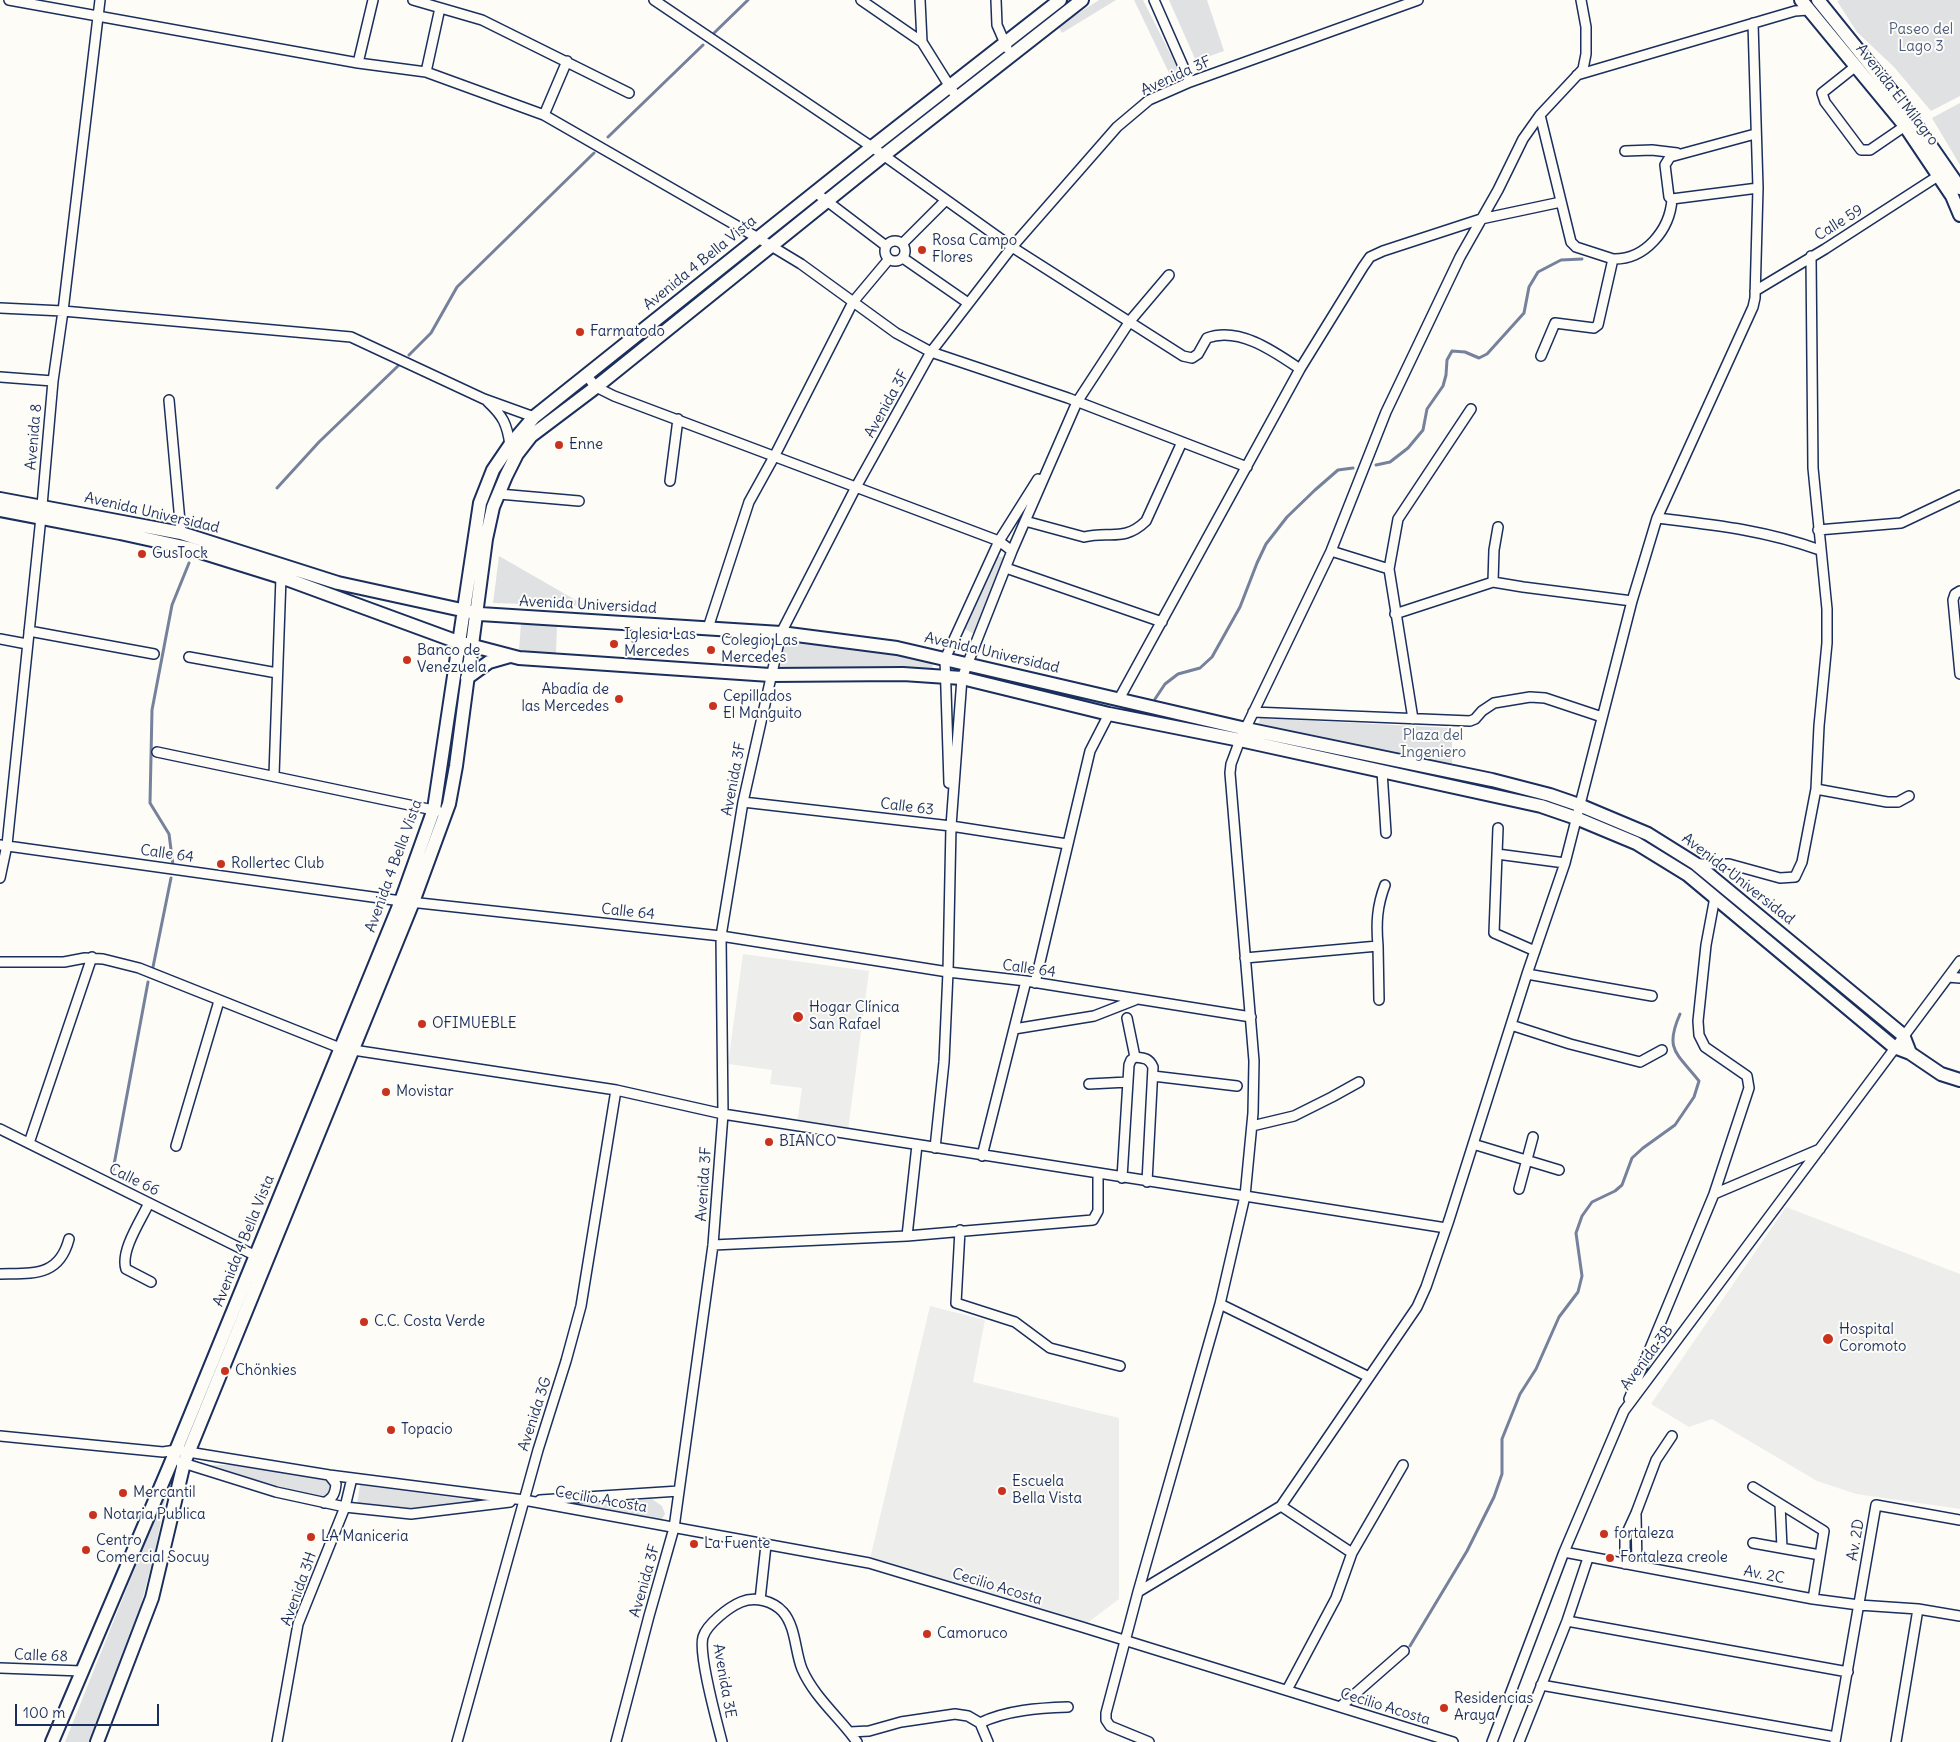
<!DOCTYPE html>
<html>
<head>
<meta charset="utf-8">
<style>
  body { margin:0 }
  #map { position:relative; width:1960px; height:1742px; overflow:hidden; background:#fdfcf7; font-family:Delius,sans-serif }
  canvas { display:block }
  .scale { position:absolute; left:15px; top:1704px; width:144px; height:22px; box-sizing:border-box; border:2px solid #1b2f5e; border-top:0; padding-left:6px; font-size:15px; line-height:18px; white-space:nowrap; color:#1b2f5e; -webkit-text-stroke:4px #fdfcf7; paint-order:stroke }
</style>
</head>
<body>
<div id="map">
<canvas width="1960" height="1742"></canvas>
<div class="scale">100 m</div>
</div>
<script>
const g = document.querySelector('canvas').getContext('2d');
g.lineJoin = 'round';
function paint(path, color) { g.fillStyle = color; g.fill(path, 'evenodd'); }
function trace(path, color, width, dash) { g.strokeStyle = color; g.lineWidth = width; g.lineCap = dash ? 'butt' : 'round'; g.setLineDash(dash || []); g.stroke(path); }
function write(font, color, halo, rows, align = 'center') {
  g.font = font + ' Delius,sans-serif'; g.lineWidth = 4; g.setLineDash([]); g.textBaseline = 'middle'; g.strokeStyle = halo; g.fillStyle = color; for (const [text, x, y, turn = 0] of rows) {
    g.save(); g.translate(x, y); g.rotate((+turn || 0) * Math.PI / 180); g.textAlign = isNaN(turn) ? turn : align; if (halo) g.strokeText(text, 0, 0); g.fillText(text, 0, 0); g.restore();
  }
}
paint(new Path2D(`
  M743 954 869 971 848 1130 797 1124 802 1088 770 1084 772 1070 728 1064Z
  M1786 1207 1960 1274V1509L1856 1494 1817 1481 1712 1419 1689 1427 1651 1404Z
  M930 1306 985 1320 973 1382 1119 1418V1599L1082 1627 869 1563Z`), '#edeeec');
paint(new Path2D(`
  M1099 0H1116L1062 33 1058 26Z
  M1134 0H1143L1180 73 1170 75Z
  M1169 0H1207L1224 51 1196 61Z
  M1840 0H1960V96L1931 111 1894 67 1857 32 1837 1Z
  M1960 103V165L1932 118Z
  M499 556 586 606 493 603Z
  M998 556 1005 558 974 634 963 628Z
  M521 624 557 625 556 654 519 650Z
  M781 633 931 659 933 668 770 675Z
  M1260 718 1452 728V768L1258 726Z
  M206 1465H236L325 1478 332 1486 331 1494 323 1499Z
  M360 1485 481 1501 411 1510 357 1504Z
  M168 1486 155 1551 137 1620 89 1742H65Z
  M652 1499 662 1506 665 1514 662 1519 656 1520 561 1504Z`), '#e0e1e3');
trace(new Path2D(`
  M713 34 748 0
  M608 137 703 45
  M409 355 431 333 457 287 594 153
  M1376 465 1390 462 1408 448 1423 430 1427 409 1443 386 1446 375 1447 360 1452 351 1465 352 1479 358 1487 354 1524 313 1529 287 1538 272 1561 260 1582 259
  M277 488 319 442 399 365
  M1155 699 1165 684 1178 674 1200 668 1212 657 1240 607 1257 563 1266 544 1287 517 1315 490 1338 470 1353 468
  M173 865 169 834 150 803 152 710 172 605 189 563
  M153 967 171 878
  M113 1170 148 982
  M1410 1646 1467 1551 1494 1497 1502 1474V1439L1520 1394 1536 1369 1559 1317 1578 1292 1582 1276 1576 1233 1582 1216 1592 1202 1615 1191 1622 1185 1632 1158 1643 1148 1675 1125 1694 1097 1699 1081C1677 1053 1664 1050 1680 1014`), '#76819c', 3);
const street = new Path2D(`
  M9 0 358 63 426 72 544 115 758 238 801 264 896 333 931 352 1068 398 1247 467
  M413 0 482 20 629 93
  M654 0 872 147 1012 247 1183 356 1192 358 1198 354 1207 338C1239 326 1275 352 1300 369
  M861 0 922 42 957 98
  M920 0 922 42
  M996 0 997 25 1007 48
  M1154 0 1190 82
  M358 63 373 0
  M1856 66 1822 93 1825 102 1861 150H1870L1905 126
  M426 72 440 8
  M1577 75 1795 11 1808 10
  M544 115 567 61
  M1540 115 1571 242 1576 247 1613 259 1598 325 1594 328 1555 323 1541 356
  M1755 134 1670 157 1665 165 1669 197 1672 199 1758 188
  M1625 151 1652 150 1677 153
  M815 192 886 246
  M885 251a10 10 0 1 1 20 0a10 10 0 1 1-20 0Z
  M902 244 946 200
  M903 258 968 303
  M1613 259C1645 260 1670 230 1672 199
  M1755 291 1825 249 1938 176
  M0 308 63 311 351 337 484 399 534 417
  M586 375 596 387 614 396 999 541 1012 551
  M0 377 53 381
  M169 400 181 533
  M488 402C503 416 507 424 510 445
  M670 481 678 419
  M499 494 579 501
  M1657 518C1715 525 1764 530 1820 550
  M1025 521 1084 537C1109 530 1123 543 1146 521L1182 442
  M1818 530 1901 523 1960 495
  M1331 551 1389 569
  M1006 568 1162 622
  M1493 582 1494 550 1498 527
  M1960 591 1955 594 1953 600 1960 674
  M1395 614 1493 582 1523 587 1632 601
  M708 628 749 502 775 455 853 302 889 259
  M29 631 154 654
  M0 639 27 644
  M189 657 277 673
  M1119 699 1300 369 1363 267 1370 257 1383 251 1481 219 1561 202
  M1253 712 1470 721 1475 719 1482 711 1494 703 1530 697 1545 698 1602 717
  M1413 719 1389 569 1398 519 1471 409
  M157 752 438 811
  M1382 771 1386 833
  M274 775 281 577
  M949 783 945 659 999 541 1038 479
  M1816 789 1887 802H1898L1909 796
  M743 802 951 826 1067 844
  M1498 828 1494 933 1535 951
  M0 845 401 901 721 936 948 972 1026 981 1251 1017
  M1497 854 1565 863
  M1696 864H1729L1780 878 1795 877 1802 862 1816 789 1819 726 1827 643V609L1813 468 1811 256
  M0 878 7 845 41 517 53 381 63 311 100 0
  M1378 946 1379 1000
  M1245 958 1378 946C1376 923 1377 906 1385 885
  M0 962H64L85 958 103 959 139 968 340 1048 616 1090 723 1114 1245 1196 1253 1113 1254 1061 1230 773 1231 764 1240 740 1331 551 1386 412 1460 257 1498 190 1523 139 1540 115 1583 69 1586 54V27L1581 0
  M1527 974 1652 996
  M1948 977 1960 978
  M1035 983 1090 751 1109 714
  M1127 1018 1135 1057
  M1511 1025 1570 1044 1640 1062 1662 1050
  M1014 1029 1094 1016 1135 1000
  M1153 1076 1237 1086
  M1089 1084 1128 1082
  M1252 1126 1294 1116 1332 1097 1359 1082
  M0 1129 256 1256
  M29 1143 92 957
  M1473 1144 1559 1170
  M176 1146 219 1001
  M935 1148 944 1062 948 972 951 826 962 678 1012 551 1077 402 1130 321 1169 275
  M982 1156 1026 981
  M1122 1178 1129 1065 1131 1060 1135 1057C1144 1058 1149 1058 1153 1067L1147 1182
  M1519 1189 1533 1137
  M1714 1194 1749 1088 1747 1076 1705 1047 1699 1035 1698 1021 1706 945 1715 897
  M149 1203C141 1220 120 1251 126 1269L151 1282
  M960 1230 956 1303 1015 1322 1050 1348 1120 1366
  M907 1236 917 1145
  M713 1245 907 1236 1093 1220 1098 1211V1174
  M0 1274C33 1273 59 1277 69 1239
  M1220 1304 1369 1377
  M1629 1399 1714 1194 1820 1149
  M0 1436 163 1452 176 1450 329 1475 524 1500 869 1563 1082 1627 1453 1742
  M180 1462 276 1492 345 1507 411 1514 510 1502
  M1753 1487 1824 1531 1813 1599
  M540 1500 679 1491
  M324 1503C333 1498 335 1494 336 1484L329 1475
  M1780 1504 1782 1548
  M1281 1506 1352 1553
  M1636 1515 1637 1566
  M1753 1543 1820 1555
  M1564 1552 1813 1599 1859 1605 1918 1609 1960 1616
  M1625 1564V1537L1636 1513 1656 1460 1672 1436
  M1138 1592 1281 1506 1417 1307 1426 1287 1449 1220 1527 974 1565 863 1632 601 1657 518 1753 307 1755 298 1758 188 1753 23
  M760 1600 766 1545
  M1567 1621 1848 1672
  M0 1668 82 1671
  M1541 1685 1836 1737
  M1287 1690 1336 1598 1352 1553 1403 1465
  M1340 1707 1404 1651
  M980 1723C1007 1710 1039 1708 1068 1707
  M850 1732 869 1731 901 1722 955 1714 968 1716 980 1723 988 1742
  M277 1742 298 1624 345 1507 352 1478
  M457 1742 538 1450 566 1361 581 1306 616 1090
  M616 1742 649 1616 674 1528 713 1245 723 1114 721 936 743 802 781 633 856 487 931 352 1012 247 1117 127 1149 100 1190 82 1418 0
  M722 1742C717 1722 698 1654 703 1637 707 1624 729 1607 741 1602 755 1596 773 1601 783 1612 796 1627 795 1652 802 1669 814 1697 840 1718 857 1742
  M1149 1742 1110 1726 1106 1720V1713L1138 1592 1220 1304 1245 1196 1446 1228
  M1492 1742 1564 1552 1624 1411 1960 961
  M1519 1742 1567 1621 1588 1558
  M1835 1742 1876 1505 1960 1520
  M1896 1742 1918 1609`);
const secondary = new Path2D(`
  M1801 0 1905 126 1952 196 1960 215
  M1818 0 1901 103 1960 188
  M0 499 181 533 338 583 480 614 781 633 897 648 1246 729 1492 780 1550 795 1579 805 1648 834 1696 864 1903 1035 1910 1053
  M0 510 120 533 188 548 281 577 458 642 519 658 770 675 903 674 962 678 1109 714 1240 740 1541 806 1576 818 1636 843 1688 875 1894 1047 1910 1053 1941 1074 1960 1080
  M467 678 489 662 510 656
  M52 1742 170 1465 401 901 434 809 480 503 493 470 510 445 534 417 872 147 1060 0
  M97 1742 152 1598 184 1463 413 902 449 804 456 766 486 539 493 507 506 476 517 454 531 436 596 387 884 155 1082 0`);
trace(street, '#1b2f5e', 12);
trace(secondary, '#1b2f5e', 16);
trace(street, '#fdfcf7', 9);
trace(secondary, '#fdfcf7', 12);
for (const [x, y, r, color] of [
  [922,250,5,"#c8321e"],
  [580,332,5,"#c8321e"],
  [559,445,5,"#c8321e"],
  [142,554,5,"#c8321e"],
  [614,644,5,"#c8321e"],
  [711,650,5,"#c8321e"],
  [407,660,5,"#c8321e"],
  [619,699,5,"#c8321e"],
  [713,706,5,"#c8321e"],
  [221,864,5,"#c8321e"],
  [798,1017,6,"#c8321e"],
  [422,1024,5,"#c8321e"],
  [386,1092,5,"#c8321e"],
  [769,1142,5,"#c8321e"],
  [364,1322,5,"#c8321e"],
  [1828,1339,6,"#c8321e"],
  [225,1371,5,"#c8321e"],
  [391,1430,5,"#c8321e"],
  [1002,1491,5,"#c8321e"],
  [123,1493,5,"#c8321e"],
  [93,1515,5,"#c8321e"],
  [1604,1534,5,"#c8321e"],
  [311,1537,5,"#c8321e"],
  [694,1544,5,"#c8321e"],
  [86,1550,5,"#c8321e"],
  [1610,1558,5,"#c8321e"],
  [927,1634,5,"#c8321e"],
  [1444,1708,5,"#c8321e"]
]) { const dot = new Path2D(); dot.arc(x, y, r, 0, 2 * Math.PI); g.fillStyle = color; g.fill(dot); trace(dot, '#fdfcf7', 2); }
write('15px', '#4c5c7f', '#fdfcf7', [
  ["Paseo del",1921,30],
  ["Lago 3",1921,47],
  ["Plaza del",1433,736],
  ["Ingeniero",1433,753]
]);
write('15px', '#1b2f5e', '#fdfcf7', [
  ["Avenida 3F",1176,76,-24],
  ["Avenida El Milagro",1897,95,52],
  ["Calle 59",1839,223,-32],
  ["Avenida 4 Bella Vista",700,263,-39],
  ["Avenida 3F",887,404,-61],
  ["Avenida 8",34,437,-85],
  ["Avenida Universidad",152,513,13],
  ["Avenida Universidad",588,605,3],
  ["Avenida Universidad",992,653,13],
  ["Avenida 3F",734,779,-79],
  ["Calle 63",907,807,7],
  ["Calle 64",167,854,8],
  ["Avenida 4 Bella Vista",394,866,-70],
  ["Avenida Universidad",1738,879,38],
  ["Calle 64",628,912,6],
  ["Calle 64",1029,969,8],
  ["Calle 66",134,1180,26],
  ["Avenida 3F",704,1184,-86],
  ["Avenida 4 Bella Vista",244,1241,-68],
  ["Avenida 3B",1647,1358,-53],
  ["Avenida 3G",535,1414,-72],
  ["Cecilio Acosta",601,1500,10],
  ["Av. 2D",1856,1540,-80],
  ["Av. 2C",1764,1575,11],
  ["Avenida 3F",645,1581,-74],
  ["Cecilio Acosta",997,1587,17],
  ["Avenida 3H",299,1589,-70],
  ["Calle 68",41,1656,2],
  ["Avenida 3E",724,1681,80],
  ["Cecilio Acosta",1385,1707,17]
]);
write('15px', '#1b2f5e', '#fdfcf7', [
  ["Rosa Campo",932,241],
  ["Flores",932,258],
  ["Farmatodo",590,332],
  ["Enne",569,445],
  ["GusTock",152,554],
  ["Iglesia Las",624,635],
  ["Mercedes",624,652],
  ["Colegio Las",721,641],
  ["Mercedes",721,658],
  ["Banco de",417,651],
  ["Venezuela",417,668],
  ["Abadía de",609,690,"right"],
  ["las Mercedes",609,707,"right"],
  ["Cepillados",723,697],
  ["El Manguito",723,714],
  ["Rollertec Club",231,864],
  ["Hogar Clínica",809,1008],
  ["San Rafael",809,1025],
  ["OFIMUEBLE",432,1024],
  ["Movistar",396,1092],
  ["BIANCO",779,1142],
  ["C.C. Costa Verde",374,1322],
  ["Hospital",1839,1330],
  ["Coromoto",1839,1347],
  ["Chönkies",235,1371],
  ["Topacio",401,1430],
  ["Escuela",1012,1482],
  ["Bella Vista",1012,1499],
  ["Mercantil",133,1493],
  ["Notaria Publica",103,1515],
  ["fortaleza",1614,1534],
  ["LA Maniceria",321,1537],
  ["Centro",96,1541],
  ["Comercial Socuy",96,1558],
  ["La Fuente",704,1544],
  ["Fortaleza creole",1620,1558],
  ["Camoruco",937,1634],
  ["Residencias",1454,1699],
  ["Araya",1454,1716]
], 'left');
</script>
</body>
</html>
